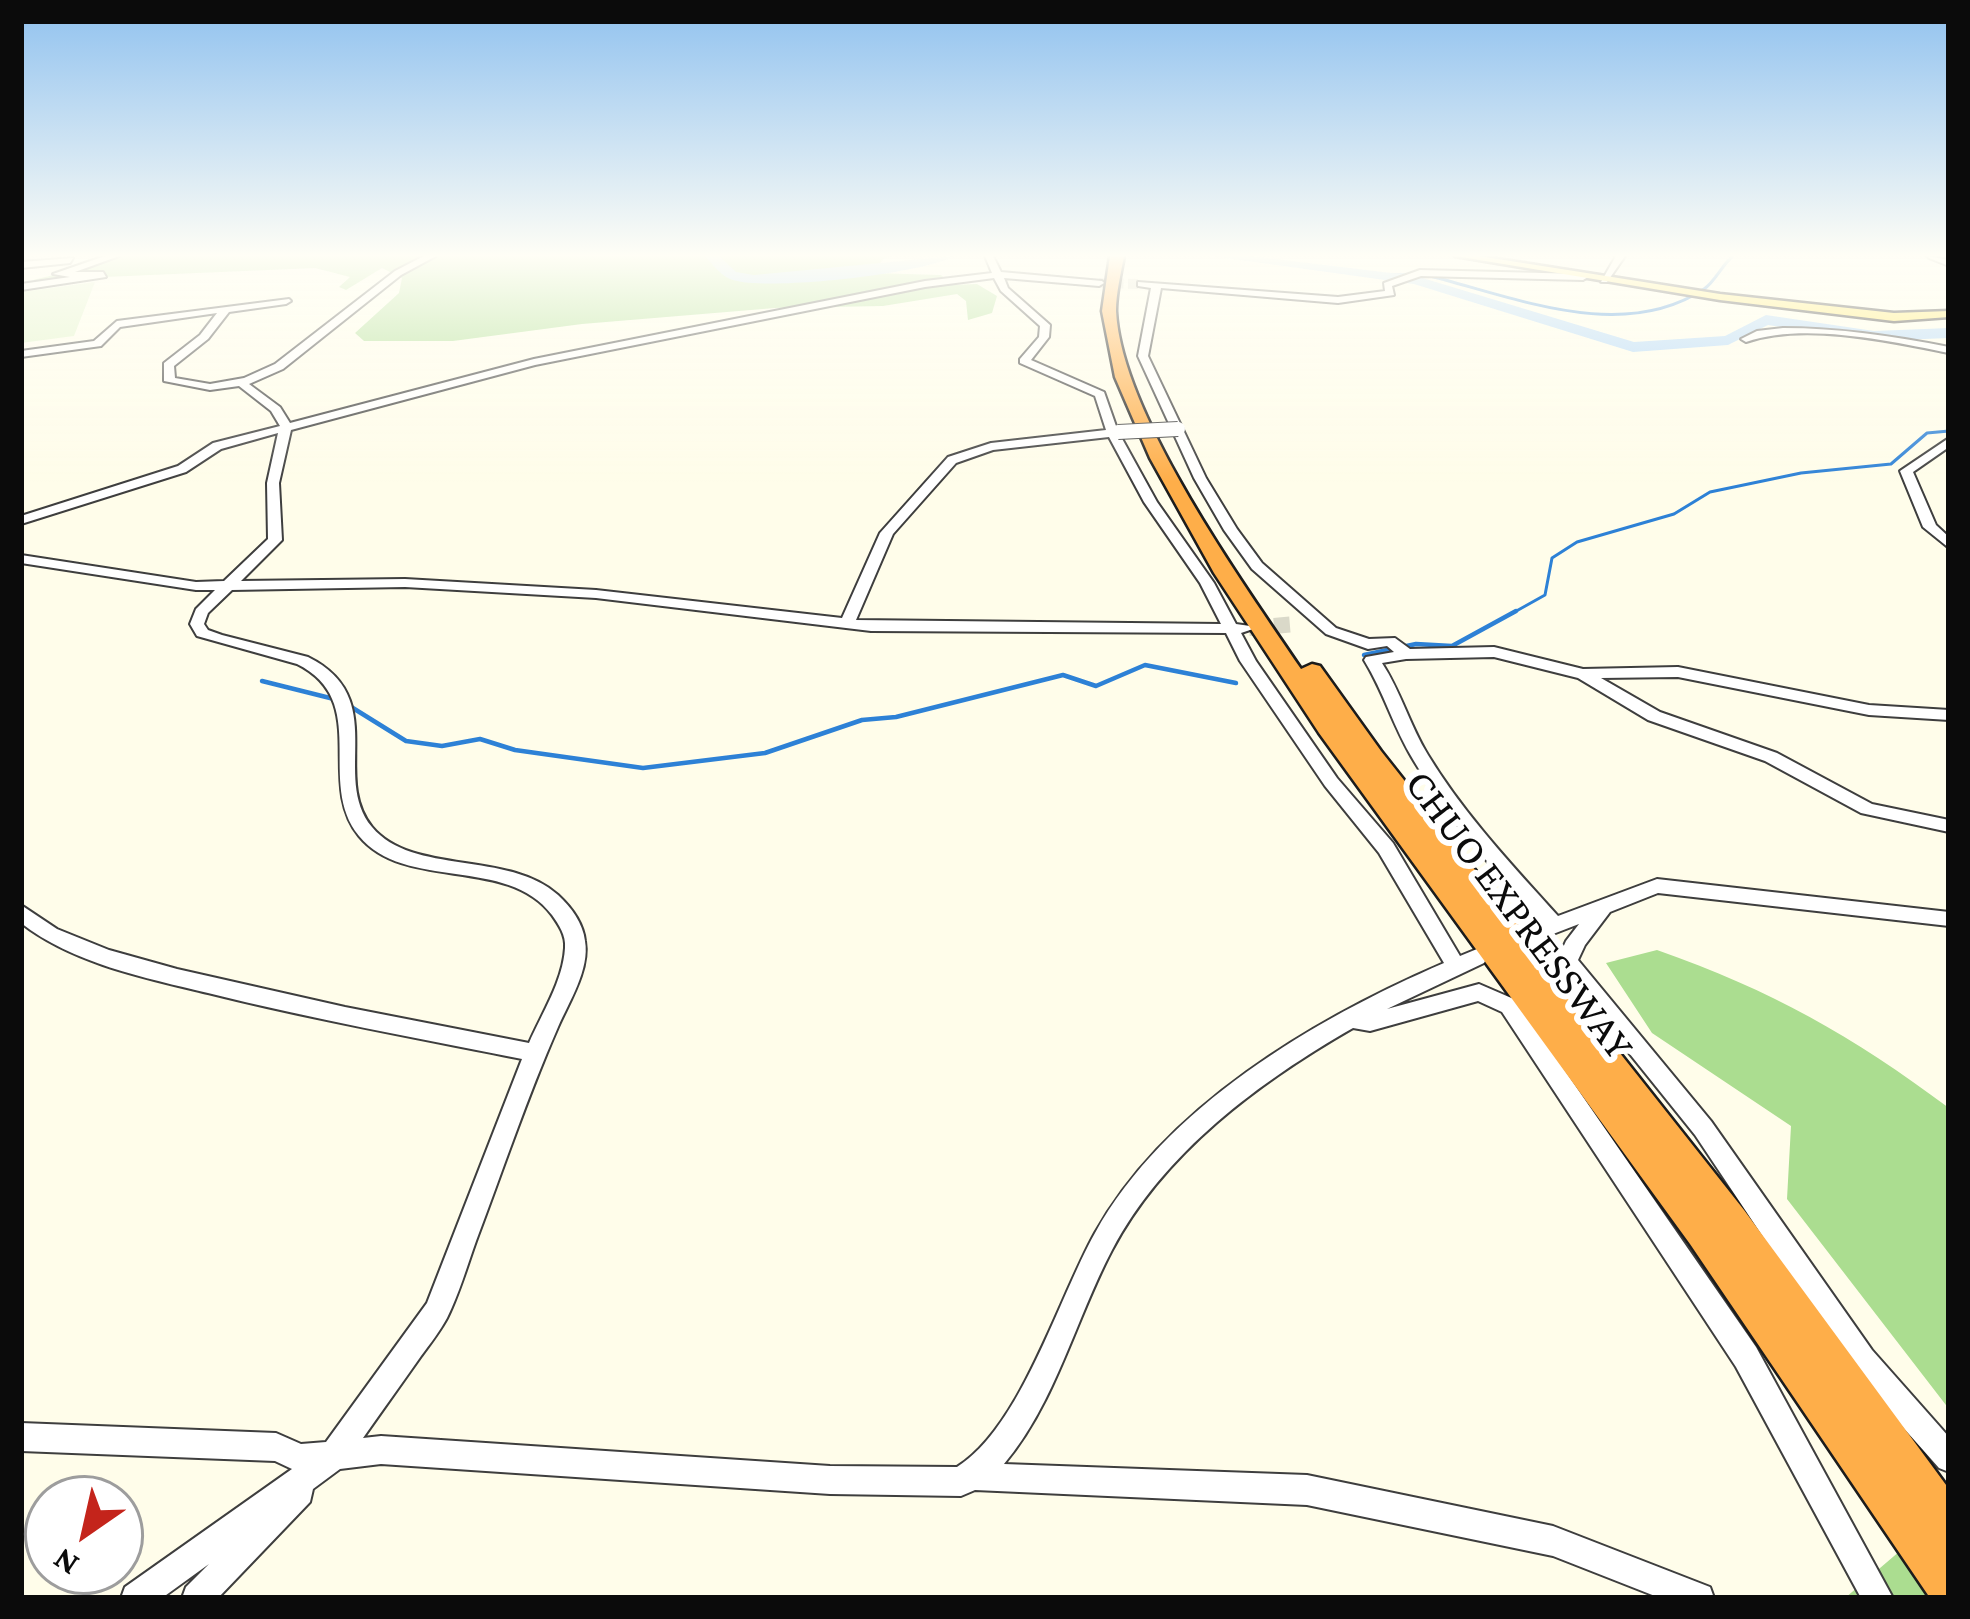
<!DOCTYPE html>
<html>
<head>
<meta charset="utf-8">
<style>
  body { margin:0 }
  #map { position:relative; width:1970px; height:1619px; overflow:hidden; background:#fffdea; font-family:"Crimson Pro",serif }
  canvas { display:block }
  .frame { position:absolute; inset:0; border:24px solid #0b0b0b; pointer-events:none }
  .north { position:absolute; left:24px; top:1475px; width:120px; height:120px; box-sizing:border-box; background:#fff; border:3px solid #9d9d9d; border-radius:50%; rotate:214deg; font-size:33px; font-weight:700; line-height:48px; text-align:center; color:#0b0b0b }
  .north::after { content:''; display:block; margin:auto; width:42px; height:54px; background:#c4241b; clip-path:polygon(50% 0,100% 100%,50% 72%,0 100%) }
</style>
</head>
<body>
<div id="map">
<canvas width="1970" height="1619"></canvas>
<div class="frame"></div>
<div class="north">N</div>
</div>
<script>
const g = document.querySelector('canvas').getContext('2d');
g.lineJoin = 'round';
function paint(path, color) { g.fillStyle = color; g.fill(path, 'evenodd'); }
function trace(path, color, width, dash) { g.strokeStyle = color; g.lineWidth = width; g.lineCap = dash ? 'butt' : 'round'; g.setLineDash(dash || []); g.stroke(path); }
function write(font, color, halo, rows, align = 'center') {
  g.font = font + ' "Crimson Pro",serif'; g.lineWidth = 12; g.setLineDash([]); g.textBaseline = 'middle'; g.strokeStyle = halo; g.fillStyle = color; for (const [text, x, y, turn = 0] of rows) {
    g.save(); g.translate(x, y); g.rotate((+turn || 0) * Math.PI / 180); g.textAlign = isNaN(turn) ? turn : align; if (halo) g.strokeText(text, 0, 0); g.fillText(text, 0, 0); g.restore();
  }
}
paint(new Path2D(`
  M105 256H894L883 259 873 273 941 275 952 285 977 284 997 296 992 313 968 320 966 301 957 294 883 306 775 308 582 324 453 341H364L355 333 399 293 402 278 382 268 346 290 339 287 350 277 315 268 33 280 104 263Z
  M1657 950C1773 991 1851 1035 1949 1108V1409L1787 1199 1791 1126 1652 1033 1606 963Z
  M1949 1509V1598H1845Z`), '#abdd90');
paint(new Path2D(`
  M95 282 74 336 21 343V292Z`), '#ddf2c4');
trace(new Path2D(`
  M1389 275H1409
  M1426 275C1512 296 1621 344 1704 289 1715 282 1721 266 1733 256
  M1511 614 1545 595 1552 558 1577 542 1674 514 1710 492 1801 473 1891 464 1927 433 1949 431`), '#2d81d6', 3);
trace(new Path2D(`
  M1364 655 1416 644 1452 646 1516 611
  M262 681 338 700
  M348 705 406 741 442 746 480 739 515 750 643 768 765 753 862 720 896 717 1063 675 1096 686 1145 665 1236 683`), '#2d81d6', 4.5);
paint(new Path2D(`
  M705 256H719L736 272 754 275 954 256C923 274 768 291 733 280 722 277 713 265 705 256Z
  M1211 256H1250L1416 276 1634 342 1725 336 1766 315 1874 331 1949 328V338L1874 341 1768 325 1728 345 1633 352 1414 284Z`), '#abd4fa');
trace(new Path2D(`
  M1099 283 1141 284`), '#dad9c9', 10, [10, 4.5]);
trace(new Path2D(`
  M1249 628 1297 624`), '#dad9c9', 16, [16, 9]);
const minor = new Path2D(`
  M105 256H119L75 272H103L106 277 21 290V284L70 277 53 274Z
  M424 256H436L401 275 283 369 249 384 280 407 290 423 534 359 925 281 992 273 985 256H993L1001 272 1102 281 1104 283 1099 286 1004 278 1008 288 1050 325 1049 337 1031 360 1104 392 1117 429 1124 432 1120 435 1157 502 1214 583 1236 624 1250 626 1253 629 1241 633 1256 661 1337 778 1393 843 1460 956 1477 949 1484 951 1487 957 1484 963 1387 1009 1479 984 1516 1000 1756 1347 1893 1598H1861L1736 1367 1502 1012 1478 1001 1370 1031 1353 1028C1259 1082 1164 1152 1112 1250 1075 1320 1056 1402 1004 1464L1307 1475 1553 1526 1710 1587 1714 1598H1660L1553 1556 1307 1505 975 1490 961 1496 830 1494 381 1464 340 1469 313 1489 310 1502 218 1598H182L186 1587 209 1564 162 1598H121L125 1587 292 1469 275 1461 21 1451V1423L276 1433 301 1444 326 1442 427 1303 522 1059C417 1038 312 1019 208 993 145 978 72 963 21 923V905L57 929 109 950 177 969 345 1007 529 1043C542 1013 563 981 565 948 566 935 559 925 552 915 507 855 405 892 359 836 315 782 372 701 297 664L197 636 190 624 196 609 215 590H196L21 563V555L196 582 224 581 268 539 267 483 278 433 221 449 186 472 21 524V516L178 466 213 443 280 426 271 411 239 386 210 390 164 381V363L200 335 217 313 120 327 101 346 21 357V351L94 341 117 321 289 299 291 301 286 304 229 312 208 339 174 366 175 378 210 384 244 378 275 364 395 271ZM994 278 1001 291 1040 326 1039 337 1020 359V363L1095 396 1106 430 991 443 948 457 880 533 842 618 596 590 405 579 241 581 282 540 279 483 291 430 535 365 925 287ZM1109 437 1144 502 1200 583 1221 624 856 620 893 534 956 463 993 450ZM405 587 596 598 871 631 1226 633 1240 661 1325 786 1379 853 1444 963C1314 1019 1165 1107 1095 1233 1058 1299 1021 1427 957 1467L830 1466 381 1436 363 1438C382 1411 402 1383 421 1356 430 1344 440 1331 447 1318 459 1294 467 1266 476 1241 503 1170 527 1097 558 1027 569 1002 590 969 585 941 583 923 571 907 558 895 508 850 413 876 372 827 330 776 391 698 308 657L222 635 208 630 204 624 208 613 232 590Z
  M1616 256H1625L1607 282H1601Z
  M1927 256 1949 260V266L1929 258Z
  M73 258 70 263 21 268V262Z
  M1420 270 1583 274 1588 277 1583 280 1421 276 1392 286 1394 295 1338 303 1161 288 1148 356 1206 478 1237 529 1262 563 1336 628 1369 639 1395 638 1410 649 1494 647 1583 669 1678 667 1869 705 1949 710V720L1869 715 1678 677 1601 678 1660 712 1777 753 1872 804 1949 820V832L1861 813 1765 761 1648 720 1578 678 1494 657 1406 659 1382 663C1401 692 1410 726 1428 755 1464 814 1512 865 1558 916L1657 879 1949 912V926L1658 893 1610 912 1585 945 1578 960 1711 1121 1872 1350 1949 1437V1472L1939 1468 1852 1370 1695 1135 1560 967 1557 961 1566 941 1579 924 1535 941 1528 938 1525 933 1528 928 1541 923C1495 871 1449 820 1414 761 1394 729 1384 692 1364 660L1366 657 1394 652 1387 646 1368 649 1326 634 1252 569 1224 530 1194 478 1138 356 1151 288 1138 286V282L1338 297 1385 291 1384 283Z
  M1783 328C1839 328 1894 336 1949 347V353C1889 341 1804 322 1746 342L1741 339 1757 331Z
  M1949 438V447L1913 472 1936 525 1949 537V548L1923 527 1900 471Z`);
const major = new Path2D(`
  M1455 256H1479L1720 294 1894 313 1949 311V317L1894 321 1720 300Z`);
const highway = new Path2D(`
  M1110 256H1124C1121 273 1116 293 1116 311 1121 414 1243 583 1301 669L1312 664 1320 666 1381 751 1744 1210 1949 1489V1598H1930L1690 1244 1319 733 1214 573 1150 458 1115 377 1102 311Z`);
trace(minor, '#3e3e3e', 4);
trace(major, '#1c1c1c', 5);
trace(highway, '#1c1c1c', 5);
paint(minor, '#fff');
paint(major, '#ffe85a');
paint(highway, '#feae49');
const minorBridge = new Path2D(`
  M1118 432 1178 429`);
trace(minorBridge, '#3e3e3e', 16, []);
trace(minorBridge, '#fff', 14);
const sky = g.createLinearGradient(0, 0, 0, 482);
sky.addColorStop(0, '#8fc1ef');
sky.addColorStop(0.53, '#fffef6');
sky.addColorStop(1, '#fffef600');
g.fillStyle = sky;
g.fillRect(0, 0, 1970, 482);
write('42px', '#0b0b0b', '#fff', [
  ["CHUO EXPRESSWAY",1519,915,53]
]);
</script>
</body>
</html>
